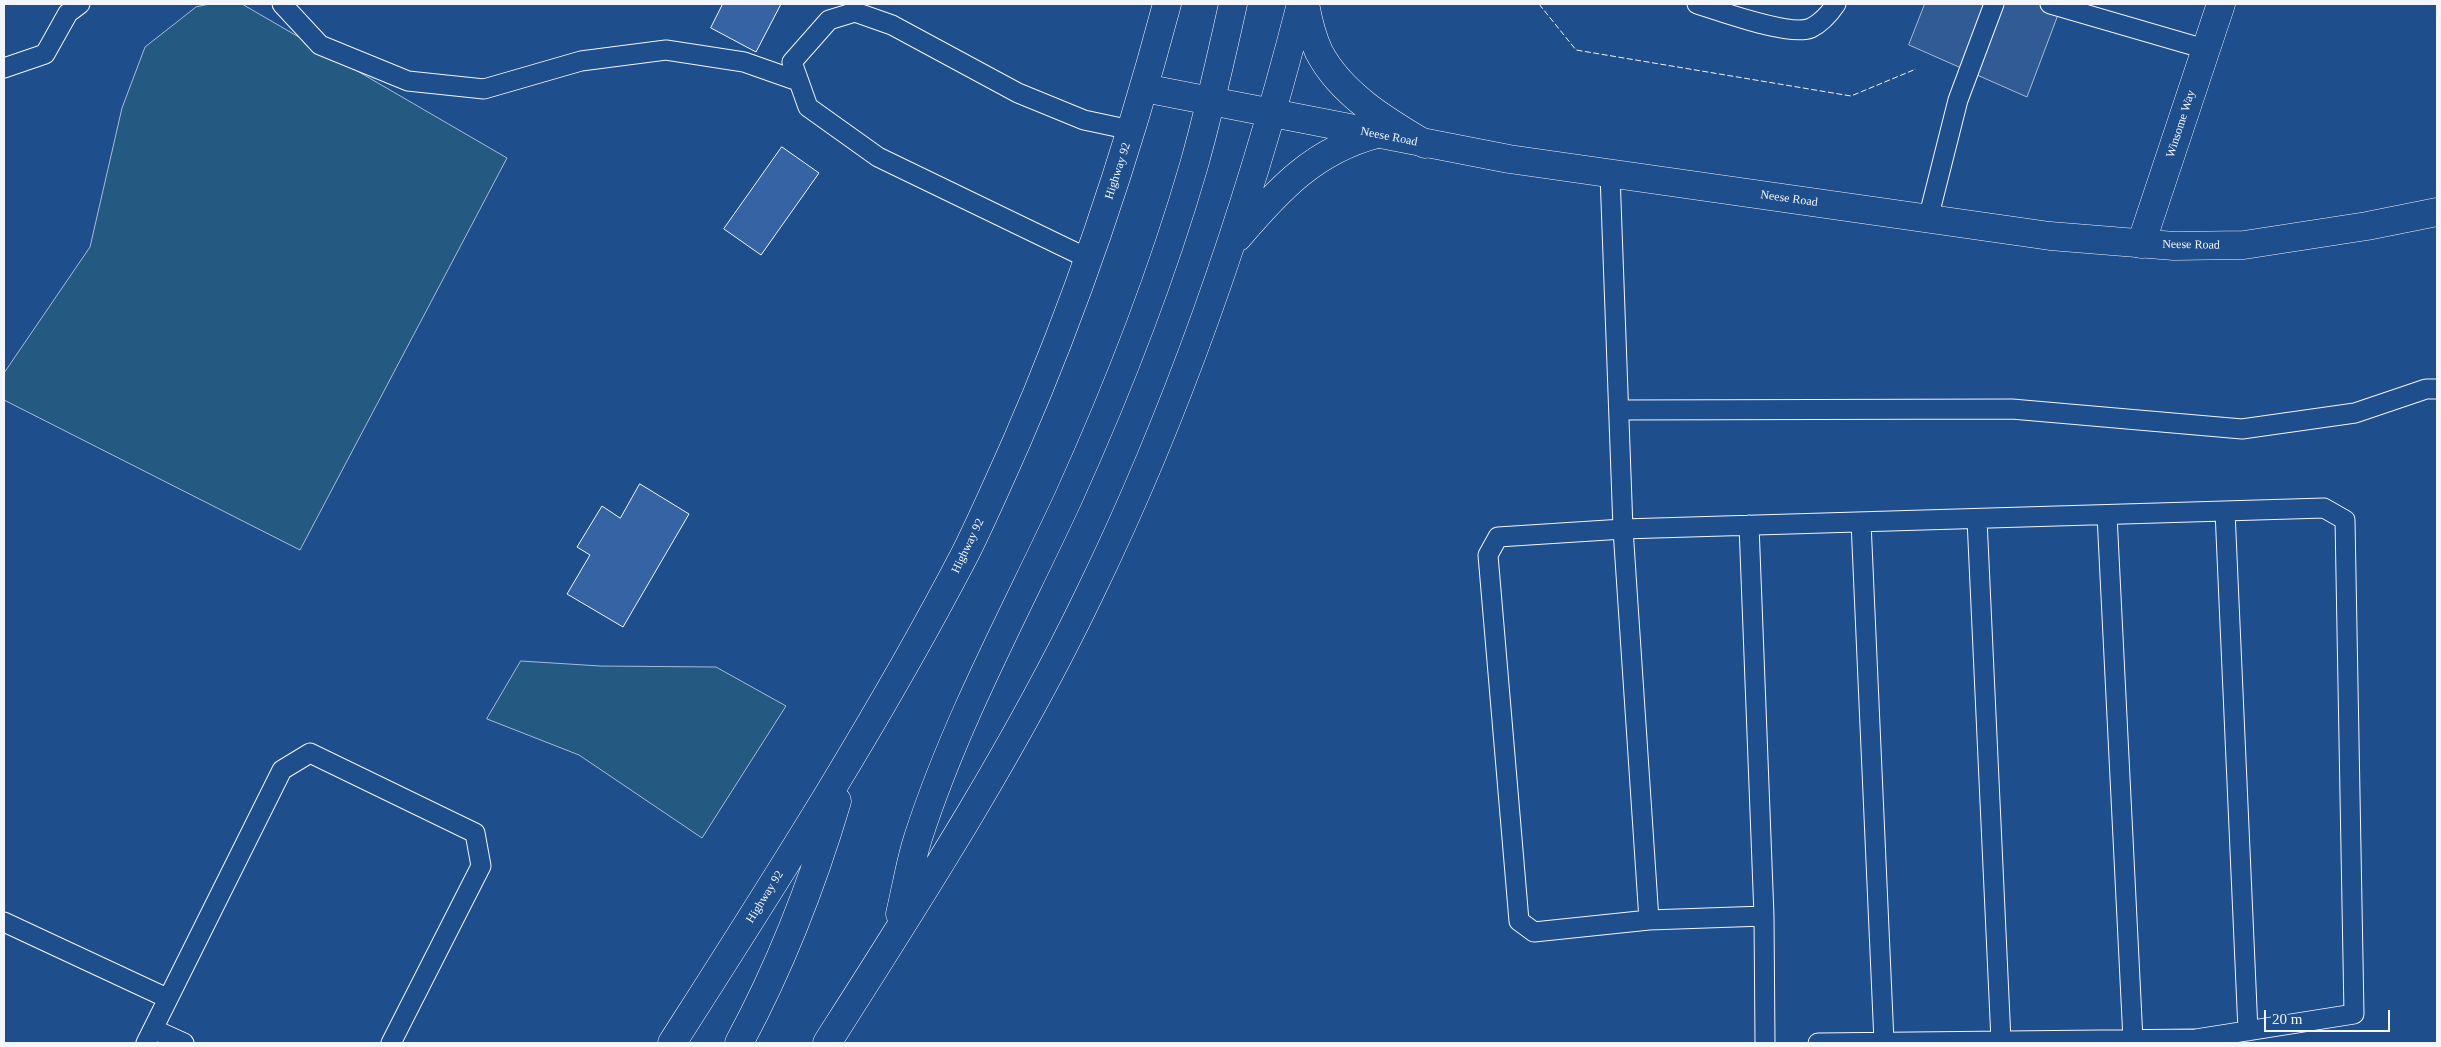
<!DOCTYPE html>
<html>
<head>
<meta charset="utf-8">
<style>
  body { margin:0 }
  #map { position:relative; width:2441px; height:1047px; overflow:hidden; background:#1f4e8c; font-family:Georgia,serif }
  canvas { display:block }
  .frame { position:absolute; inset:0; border:5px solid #f2f6ff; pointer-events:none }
  .scale { position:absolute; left:2264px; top:1010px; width:126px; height:22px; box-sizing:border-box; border:2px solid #f2f6ff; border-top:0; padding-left:6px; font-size:15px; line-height:18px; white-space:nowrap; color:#f2f6ff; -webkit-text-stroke:4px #1f4e8c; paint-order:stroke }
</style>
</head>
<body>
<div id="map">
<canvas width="2441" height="1047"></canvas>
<div class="frame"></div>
<div class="scale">20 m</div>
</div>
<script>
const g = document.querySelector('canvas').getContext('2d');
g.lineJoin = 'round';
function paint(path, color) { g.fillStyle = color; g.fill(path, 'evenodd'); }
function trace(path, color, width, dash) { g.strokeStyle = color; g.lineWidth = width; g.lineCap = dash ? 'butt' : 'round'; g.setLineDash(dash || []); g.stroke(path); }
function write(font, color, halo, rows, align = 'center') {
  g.font = font + ' Georgia,serif'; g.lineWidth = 4; g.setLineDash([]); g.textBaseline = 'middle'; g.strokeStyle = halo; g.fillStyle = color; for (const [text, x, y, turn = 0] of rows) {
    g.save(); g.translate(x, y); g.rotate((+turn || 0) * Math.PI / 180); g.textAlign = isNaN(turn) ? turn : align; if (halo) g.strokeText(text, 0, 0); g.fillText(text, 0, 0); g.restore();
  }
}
const green = new Path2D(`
  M210 4H242L507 158 300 550 4 400V373L90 247 122 108 145 47 196 7Z
  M521 661 600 666 716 667 786 706 702 838 579 755 487 719Z`);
paint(green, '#245a82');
trace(green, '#a8bbd7', 1);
const parking = new Path2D(`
  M1925 4H2062L2027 97 1909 45Z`);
paint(parking, '#305b95');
trace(parking, '#a8bbd7', 1);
const building = new Path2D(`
  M723 4H781L756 52 711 28Z
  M782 147 819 173 761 255 724 229Z
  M640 484 689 514 623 627 567 594 590 555 577 547 602 506 620 518Z`);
paint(building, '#3563a3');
trace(building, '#f2f6ff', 1);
const service = new Path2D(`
  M282 4 320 45 408 81 484 89 581 61 666 50 744 62 798 81
  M1697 4C1720 11 1790 37 1811 28 1821 23 1830 13 1836 4
  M2050 4 2205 49
  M4 68 45 54 68 13 80 4
  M1610 174 1623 529 2324 508 2345 520 2354 1014 2196 1039 1818 1043
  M1928 219 1958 100 1994 4
  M1089 259 878 157 808 107 792 62 829 20 855 12 892 25 1018 93 1084 120 1131 130
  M1619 410 2012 409 2242 429 2355 413 2426 389H2437
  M2225 511 2248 1031
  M2107 515 2133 1040
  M1977 519 2001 1041
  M1861 522 1884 1042
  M1749 525 1764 916 1765 1043
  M1649 920 1534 932 1519 921 1488 555 1498 537 1623 529 1649 920 1764 916
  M4 922 167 998
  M153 1029 184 1043
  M146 1043 282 770 310 753 475 833 481 866 391 1043`);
const minor = new Path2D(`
  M2141 244 2221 4`);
const tertiary = new Path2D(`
  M1144 88 1509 159 2050 236 2174 246 2244 245 2367 226 2437 212`);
const primary = new Path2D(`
  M1305 4C1308 20 1312 37 1319 52 1341 94 1386 121 1425 144
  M1238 237C1279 189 1315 150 1377 134
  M900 914C906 889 910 863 918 838 956 720 1016 611 1068 499 1117 391 1161 279 1194 165 1209 112 1221 58 1233 4
  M672 1043C774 883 877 723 965 554 983 518 999 481 1016 443 1078 301 1127 154 1167 4
  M739 1043C780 967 812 885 837 801
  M827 1043C920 897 1014 751 1089 595 1181 406 1249 207 1301 4`);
trace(service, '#f2f6ff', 21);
trace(minor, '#f2f6ff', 29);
trace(tertiary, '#f2f6ff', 29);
trace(primary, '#f2f6ff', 29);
trace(service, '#1f4e8c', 19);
trace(minor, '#1f4e8c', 28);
trace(tertiary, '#1f4e8c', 28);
trace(primary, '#1f4e8c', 28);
trace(new Path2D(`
  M1539 4 1576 50 1851 96 1916 69`), '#f2f6ff', 1, [6, 2.5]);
write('12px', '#f2f6ff', '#1f4e8c', [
  ["Winsome Way",2181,124,-72],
  ["Neese Road",1389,137,11],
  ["Highway 92",1118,171,-72],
  ["Neese Road",1789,199,8],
  ["Neese Road",2191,245,1],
  ["Highway 92",968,546,-64],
  ["Highway 92",765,897,-58]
]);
</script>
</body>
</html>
